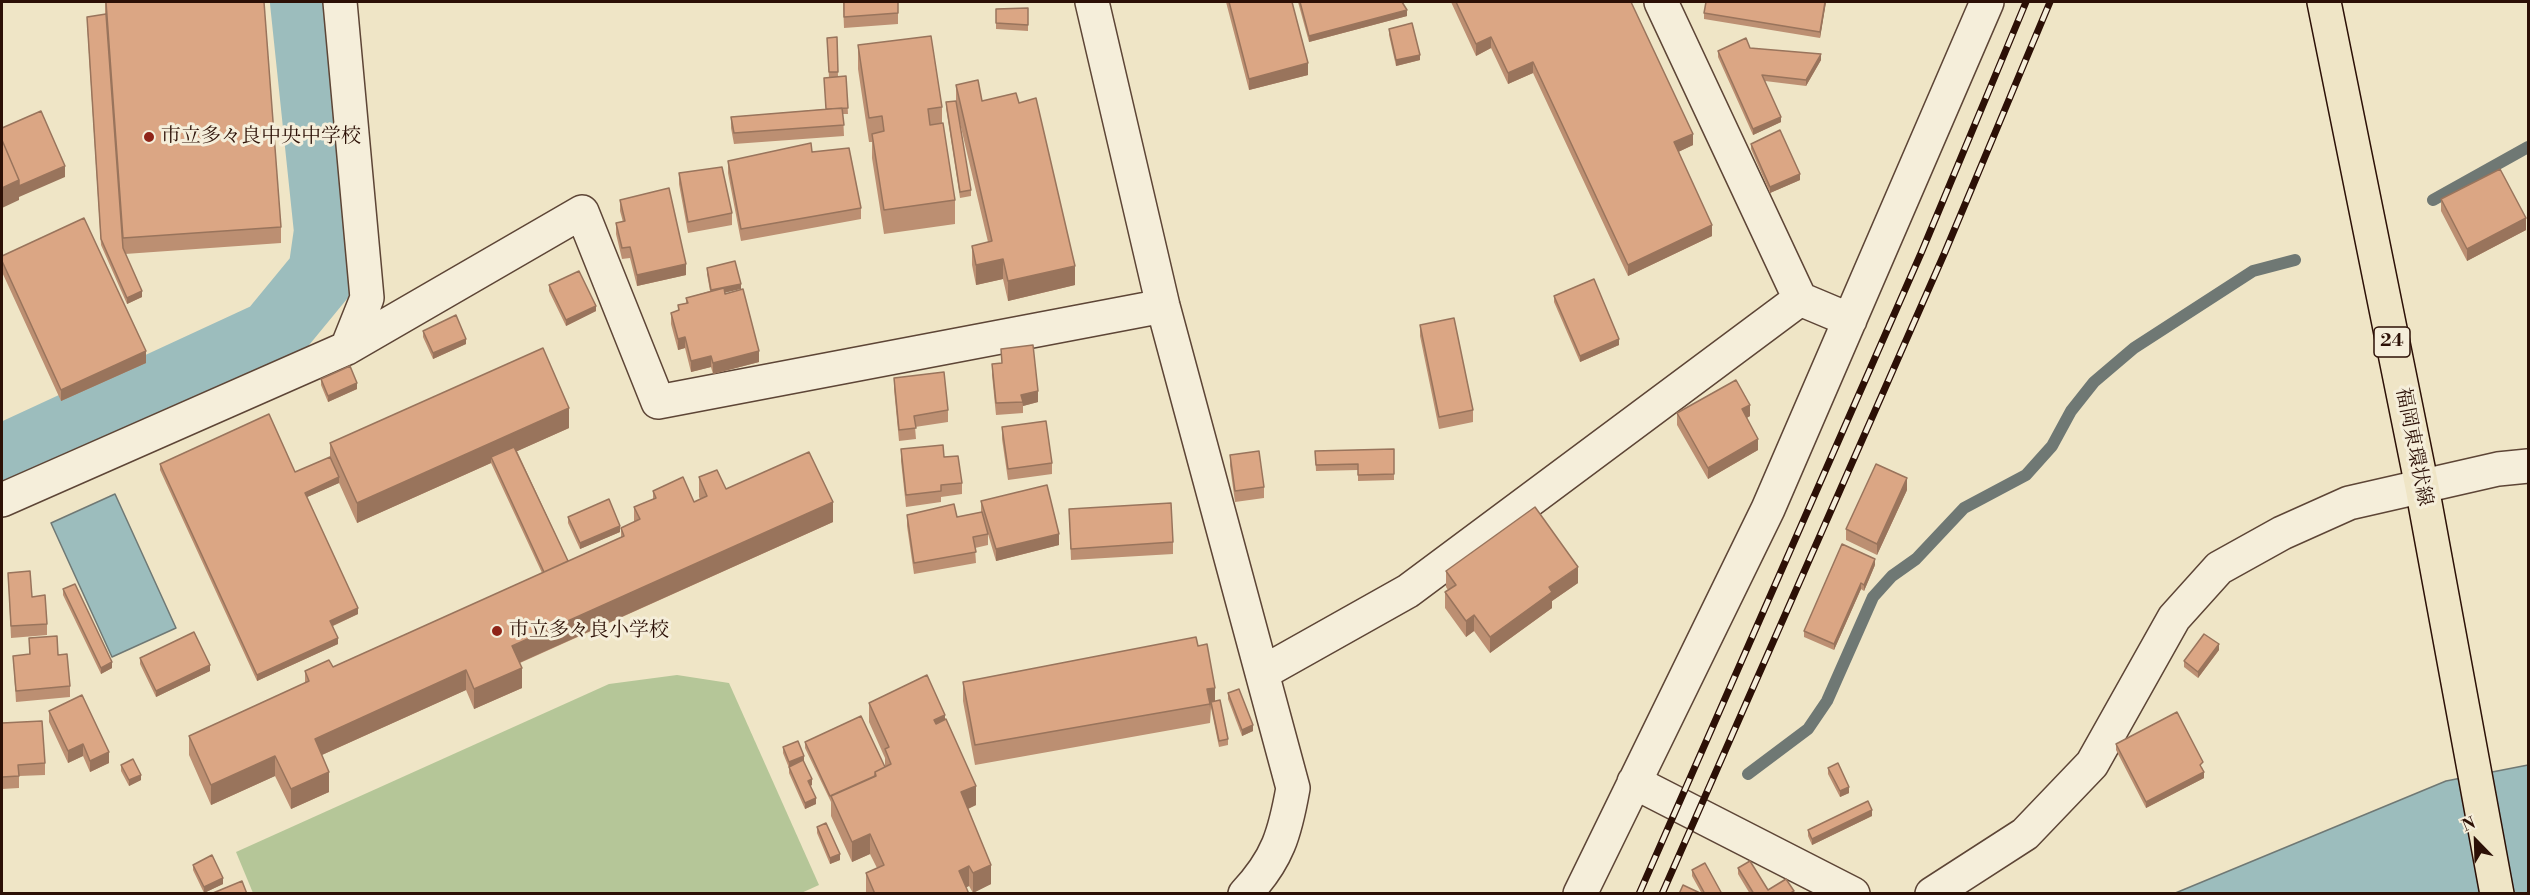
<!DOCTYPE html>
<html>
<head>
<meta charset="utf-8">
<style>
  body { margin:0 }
  #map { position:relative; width:2530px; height:895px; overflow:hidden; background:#efe5c6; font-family:"Libre Bodoni",serif }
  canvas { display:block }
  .frame { position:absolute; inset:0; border:3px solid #2c1006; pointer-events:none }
  .north { position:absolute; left:2446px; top:811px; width:60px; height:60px; -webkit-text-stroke:4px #f5eeda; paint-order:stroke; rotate:337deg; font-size:16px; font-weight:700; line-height:24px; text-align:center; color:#2c1006 }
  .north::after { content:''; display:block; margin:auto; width:21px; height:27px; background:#2c1006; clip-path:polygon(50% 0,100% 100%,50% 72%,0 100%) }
</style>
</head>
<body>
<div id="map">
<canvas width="2530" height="895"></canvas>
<div class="frame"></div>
<div class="north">N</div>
</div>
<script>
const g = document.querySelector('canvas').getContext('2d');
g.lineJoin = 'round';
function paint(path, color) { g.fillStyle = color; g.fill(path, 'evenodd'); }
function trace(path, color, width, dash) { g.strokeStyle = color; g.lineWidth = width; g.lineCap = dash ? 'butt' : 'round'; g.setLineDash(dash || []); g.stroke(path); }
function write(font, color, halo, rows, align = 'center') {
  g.font = font + ' "Libre Bodoni","Noto Serif JP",serif'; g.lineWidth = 6; g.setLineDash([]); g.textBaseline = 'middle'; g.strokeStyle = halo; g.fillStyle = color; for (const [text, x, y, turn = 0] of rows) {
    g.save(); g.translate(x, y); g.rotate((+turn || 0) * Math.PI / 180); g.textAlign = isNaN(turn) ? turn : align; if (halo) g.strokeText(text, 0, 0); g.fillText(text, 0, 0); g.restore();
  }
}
paint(new Path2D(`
  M677 675 729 683 819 885 799 894 253 893 236 852 609 684Z`), '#b5c698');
const water = new Path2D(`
  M115 494 176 628 112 657 51 523Z
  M2528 765V893L2173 894 2446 781Z`);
paint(water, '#9cbdbd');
trace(water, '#6f7874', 1.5);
trace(new Path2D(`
  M2433 200 2528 147
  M1748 774 1808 729 1827 701 1873 597 1892 576 1916 559 1964 508 2026 475 2052 446 2071 411 2094 382 2134 348 2253 271 2295 260`), '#6f7874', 12);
trace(new Path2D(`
  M2 460 272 335 323 273 329 231 305 2`), '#9cbdbd', 70);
const minor = new Path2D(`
  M340 2 367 298 347 348
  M1092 2 1163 306 1293 788C1285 833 1278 859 1245 894
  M1661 2 1800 299
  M2 500 347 348 582 212 658 402 1163 306
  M1262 673 1408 591 1800 299 1850 320
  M1634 782 1853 894
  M1580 894 1768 509 1987 2
  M1932 894 2025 834 2092 764 2174 618 2219 568 2282 533 2349 503 2498 469 2528 466`);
const major = new Path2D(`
  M2324 2 2422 487 2497 894`);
trace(minor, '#5d4536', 36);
trace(major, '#2c1006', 36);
trace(minor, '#f5eeda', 33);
trace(major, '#efe5c6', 33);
const rail = new Path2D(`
  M1639 894 1922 251 2026 2
  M1662 894 1945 252 2050 2`);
trace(rail, '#2c1006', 7);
trace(rail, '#f5eeda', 4.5, [14]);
paint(new Path2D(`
  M105 2 281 227V243L125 254 142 297 127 304 101 245 87 23 105 14Z
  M843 2H898V24L844 28Z
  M1226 2H1292L1308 75 1249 90Z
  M1298 2H1402L1407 16 1309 42Z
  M1451 2H1631L1693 145 1678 152 1712 236 1628 276 1533 73 1508 84 1491 48 1476 56Z
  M1826 2 1820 38 1704 19V13Z
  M1028 8V31L996 29V9Z
  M1389 29 1420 60 1396 66 1389 35Z
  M837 37 838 77 846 76 848 114H843L844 136 734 144 731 128V117L826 109 829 78 827 38Z
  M858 45 942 107V123L955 200V224L884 234 872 158V142H869L858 69Z
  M1718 51 1821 60 1806 86 1765 81 1781 122 1753 135 1718 57Z
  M956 85 982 101 1019 103 1075 285 1008 301 1003 279 976 285 972 265V246L988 242 959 119 971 190V196L960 198 946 108V102L956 101Z
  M1751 144 1800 180 1770 193 1751 149Z
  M812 152 861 208V219L741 241 728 173V161Z
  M679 173 732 213V225L688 233 679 184Z
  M2441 199 2526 230 2467 261 2441 211Z
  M620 200 686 275 637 286 630 258 622 259 616 234V223L623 222 620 211Z
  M2 256 146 363 61 401 2 272Z
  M707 268 725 293 759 362 713 374 711 367 691 372 685 348 678 350 671 324V313L678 311V305L686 303V298L710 291 707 274Z
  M549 285 596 311 566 326 549 291Z
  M1554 296 1619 345 1580 362 1554 302Z
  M1420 325 1473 410V422L1439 429 1420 336Z
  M423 331 466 344 433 359 423 337Z
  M992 364 1038 402 1023 406V413L996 415 992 375Z
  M894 378 948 410V422L915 427 916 439 899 441 894 389Z
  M321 379 357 389 328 402 321 385Z
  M1677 413 1750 416 1746 418 1758 450 1708 479 1677 425Z
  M1002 427 1052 463V474L1008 480 1002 439Z
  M569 428 517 451 568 561 621 538V528L634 522V507L653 499V491L694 502 700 499 699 497V477L726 489 833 522 520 663 522 688 474 709 466 690 322 755 329 792 291 809 275 776 211 805 189 755V736L305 683V671L333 667 542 573 491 463 357 523 339 483 307 497 358 614 333 626 338 644 257 681 160 470V464L295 472 330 457V443Z
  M901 449 944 457 962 483V494L941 497V502L906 507 901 461Z
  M1394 449V480L1358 481V470L1316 471 1315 451Z
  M1230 455 1264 487V498L1235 502 1230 466Z
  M1907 490 1877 555 1846 540V529Z
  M981 501 1059 545 996 561 988 534V545L975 548 976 563 914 574 907 526V515L957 517 981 513Z
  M1069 509 1173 542V554L1071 560Z
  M568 517 620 532 580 549 568 523Z
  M1875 565 1864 591 1861 589 1834 650 1804 637V631Z
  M1446 571 1578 583 1552 601V608L1490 653 1474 631 1466 637 1445 608V592L1448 590 1446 587Z
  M8 573 32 597 47 624V635L11 638Z
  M63 589 112 668 101 674 63 595Z
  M29 638 58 655 70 686V697L16 702 13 656 29 655Z
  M1198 646 1215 702 1228 739V745L1219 747 1211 708 1210 723 975 765 963 701V682Z
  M2219 650 2198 678 2184 667V661Z
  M140 658 210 671 156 697 140 664Z
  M1228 693 1253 731 1242 736 1228 699Z
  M869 703 945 720 976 805 968 809 991 884 973 893 969 886 966 887 969 894H866V873L877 868 870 854 852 862 831 816V802L805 748V742L885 767V758L869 722Z
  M49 711 109 763 90 772 83 756 68 763 49 722Z
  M2 723 45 763V775L19 776V788L2 789Z
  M2116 744 2203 768 2202 769 2204 778 2146 808 2116 750Z
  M783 747 804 762 812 785 810 786 816 804 805 809 789 773V768L783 753Z
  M121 765 141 780 129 786 121 771Z
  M1828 768 1849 793 1840 797 1828 774Z
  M1872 816 1812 845 1808 836V830Z
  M817 827 840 860 830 864 817 833Z
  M193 865 223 884 204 893 193 870Z
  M1738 868 1768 890 1794 894H1750L1738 874Z
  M1692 870 1722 894H1702L1692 876Z`), '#bc8f72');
paint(new Path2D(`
  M1825 2H1826L1820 38V32Z
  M1407 10V16L1309 42V36Z
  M1491 37V48L1476 56V44Z
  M1821 54V60L1806 86V80Z
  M1420 55V60L1396 66V60Z
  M1533 62V73L1508 84V73Z
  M1308 63V75L1249 90V79Z
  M1781 117V122L1753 135V129Z
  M1693 134V145L1674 154V142Z
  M65 166V177L19 197V200L2 208V188L19 180Z
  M1800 174V180L1770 193V187Z
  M2526 218V230L2467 261V249Z
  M1712 225V236L1628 276V265Z
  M1003 259V279L976 285V265Z
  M686 264V275L637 286V275Z
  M1075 266V285L1008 301V281Z
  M741 284V289L711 296V290Z
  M142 291V297L127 304V298Z
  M596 306V311L566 326V320Z
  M685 337V348L678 350V339Z
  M466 339V344L433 359V353Z
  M1619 339V345L1580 362V356Z
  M146 351V363L61 401V390Z
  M759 351V362L713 374V363Z
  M711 356V367L691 372V361Z
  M357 383V389L328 402V396Z
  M1038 391V402L1023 406 1021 395Z
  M1750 405V416L1742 421V409Z
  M569 408V428L493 462 491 457V463L357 523V503Z
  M1758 439V450L1708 479V468Z
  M339 477V483L305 498V493Z
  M1907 478V490L1877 555V544Z
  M833 502V522L512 666V646Z
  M620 526V532L580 549V543Z
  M1059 534V545L996 561V549Z
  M1875 559V565L1864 591V585Z
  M1578 567V583L1552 601V608L1490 653V637L1549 587Z
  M1861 583V589L1834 650V644Z
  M358 608V614L330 627V621Z
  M1474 615V631L1466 637V621Z
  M338 638V644L257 681V675Z
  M2219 644V650L2198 678V672Z
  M112 662V668L101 674V668Z
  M210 665V671L156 697V691Z
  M522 668V688L474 709V689Z
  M466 670V690L315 758V739Z
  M1215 688V707L1211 702 1210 708 1207 689Z
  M945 715V735L934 739V720Z
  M1253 725V731L1242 736V730Z
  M83 744V756L68 763V751Z
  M109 752V763L90 772V761Z
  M275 756V776L211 805V785Z
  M804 756V762L789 768V762Z
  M329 772V792L291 809V789Z
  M2204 772V778L2146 808V802Z
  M141 775V780L129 786V780Z
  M812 779V785L808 787V781Z
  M976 786V805L961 812V792Z
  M1849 787V793L1840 797V791Z
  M816 798V804L805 809V803Z
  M1872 810V816L1812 845V839Z
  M870 834V854L852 862V842Z
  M840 854V860L830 864V858Z
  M991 865V884L973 893V873Z
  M969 866V886L959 891V871Z
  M223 878V884L204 893V887Z`), '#99745c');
const building = new Path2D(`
  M106 2H264L281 227 123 238Z
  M844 2H898V13L844 17Z
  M1229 2H1292L1308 63 1249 79Z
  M1300 2H1402L1407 10 1309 36Z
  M1456 2H1631L1693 134 1674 142 1712 225 1628 265 1533 62 1508 73 1491 37 1476 44Z
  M1706 2H1825L1820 32 1704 13Z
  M1028 8V25L996 23V9Z
  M106 14 123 248 142 291 127 298 101 239 87 17Z
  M1412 23 1420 55 1396 60 1389 29Z
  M931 36 942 107 928 109 930 125 943 123 955 200 884 210 872 134 884 131 882 116 869 118 858 45Z
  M837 37 838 72H829L827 38Z
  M1746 38 1750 48 1821 54 1806 80 1762 75 1781 117 1753 129 1718 51Z
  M846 76 848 108 826 109 824 78Z
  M978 80 982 101 1016 93 1019 103 1036 98 1075 266 1008 281 1003 259 976 265 972 246 992 241 956 85Z
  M956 101 971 190 960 192 946 102Z
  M842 108 844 125 734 133 731 117Z
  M41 111 65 166 19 186V180L2 140V128Z
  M1780 130 1800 174 1770 187 1751 144Z
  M2 140 19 180 2 188Z
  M811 143 812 152 849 148 861 208 741 229 728 161Z
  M722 167 732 213 688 222 679 173Z
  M2500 169 2526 218 2467 249 2441 199Z
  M669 188 686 264 637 275 630 247 622 248 616 223 625 221 620 200Z
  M84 218 146 351 61 390 2 261V256Z
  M735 261 741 284 711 290 707 268Z
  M579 271 596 306 566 320 549 285Z
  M1594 279 1619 339 1580 356 1554 296Z
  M724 288 725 294 743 289 759 351 713 363 711 356 691 361 685 337 678 339 671 313 679 310 678 305 688 303 686 298Z
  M456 315 466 339 433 353 423 331Z
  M1454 318 1473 410 1439 417 1420 325Z
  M1033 345 1038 391 1021 395 1023 402 996 403 992 364 1002 363 1001 349Z
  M543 348 569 408 357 503 330 443Z
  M350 366 357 383 328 396 321 379Z
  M944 372 948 410 914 416 916 428 899 430 894 378Z
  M1736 380 1750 405 1742 409 1758 439 1708 468 1677 413Z
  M269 414 295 472 330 457 339 477 305 493 358 608 330 621 338 638 257 675 160 464Z
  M1046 421 1052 463 1008 469 1002 427Z
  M943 445 944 457 958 456 962 483 941 485V491L906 495 901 449Z
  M514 447 568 561 544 572 491 457Z
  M1394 449V474L1358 475V464L1316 465 1315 451Z
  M1259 451 1264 487 1235 491 1230 455Z
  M809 452 833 502 512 646 522 668 474 689 466 670 315 739 329 772 291 789 275 756 211 785 189 736 309 681 305 671 329 660 333 667 624 536 621 528 640 519 634 507 656 498 653 491 683 477 694 502 707 496 699 477 717 470 726 489Z
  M1876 464 1907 478 1877 544 1846 529Z
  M1047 485 1059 534 996 549 981 501Z
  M609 499 620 526 580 543 568 517Z
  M1171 503 1173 542 1071 549 1069 509Z
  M954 504 957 517 982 512 988 534 973 537 976 552 914 563 907 515Z
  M1535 507 1578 567 1549 587 1552 592 1490 637 1474 615 1466 621 1445 592 1456 585 1446 571Z
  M1842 544 1875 559 1864 585 1861 583 1834 644 1804 631Z
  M30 571 32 597 45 595 47 624 11 626 8 573Z
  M75 584 112 662 101 668 63 589Z
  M194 632 210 665 156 691 140 658Z
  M2204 634 2219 644 2198 672 2184 661Z
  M57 636 58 655 67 654 70 686 16 691 13 656 30 654 29 638Z
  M1196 637 1198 646 1207 644 1215 688 1207 689 1210 704 975 745 963 682Z
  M927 675 945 715 934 720 936 724 946 719 976 786 961 792 991 865 973 873 969 866 959 871 969 894H875L866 873 884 865 870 834 852 842 831 796 876 776 875 772 891 764 885 749 889 747 869 703Z
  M1239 689 1253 725 1242 730 1228 693Z
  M82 695 109 752 90 761 83 744 68 751 49 711Z
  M1220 700 1228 739 1219 741 1211 702Z
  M2177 712 2203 762 2200 765 2204 772 2146 802 2116 744Z
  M861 716 885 767 875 772V776L830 796 805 742Z
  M42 721 45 763 18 765 19 776 2 777V723Z
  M798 741 804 756 789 762 783 747Z
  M133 759 141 775 129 780 121 765Z
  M803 760 812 779 808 781 816 798 805 803 789 767Z
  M1838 763 1849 787 1840 791 1828 768Z
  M1868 801 1872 810 1812 839 1808 830Z
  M826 823 840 854 830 858 817 827Z
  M212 855 223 878 204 887 193 865Z
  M1750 861 1768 890 1786 879 1794 891 1789 894H1754L1738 868Z
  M1705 863 1722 894H1705L1692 870Z
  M242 881 247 894H213V893Z
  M1683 885 1700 893 1679 894Z`);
paint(building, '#dba684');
trace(building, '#99745c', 1.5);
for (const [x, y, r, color] of [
  [149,137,6,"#8f2418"],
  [497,631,6,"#8f2418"]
]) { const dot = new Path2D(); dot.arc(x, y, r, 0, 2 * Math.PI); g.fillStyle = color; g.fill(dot); trace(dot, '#f5eeda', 2); }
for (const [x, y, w] of [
  [2392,342,36]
]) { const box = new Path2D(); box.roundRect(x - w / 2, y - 15, w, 30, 4.5); g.fillStyle = '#f5eeda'; g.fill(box); trace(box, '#2c1006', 1.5); }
write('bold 18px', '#2c1006', null, [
  ["24",2392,342]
]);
write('20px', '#2c1006', '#f5eeda', [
  ["市立多々良中央中学校",161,137],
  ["市立多々良小学校",509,631]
], 'left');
write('20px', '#2c1006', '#f5eeda', [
  ["福岡東環状線",2413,447,79]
]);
</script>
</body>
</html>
